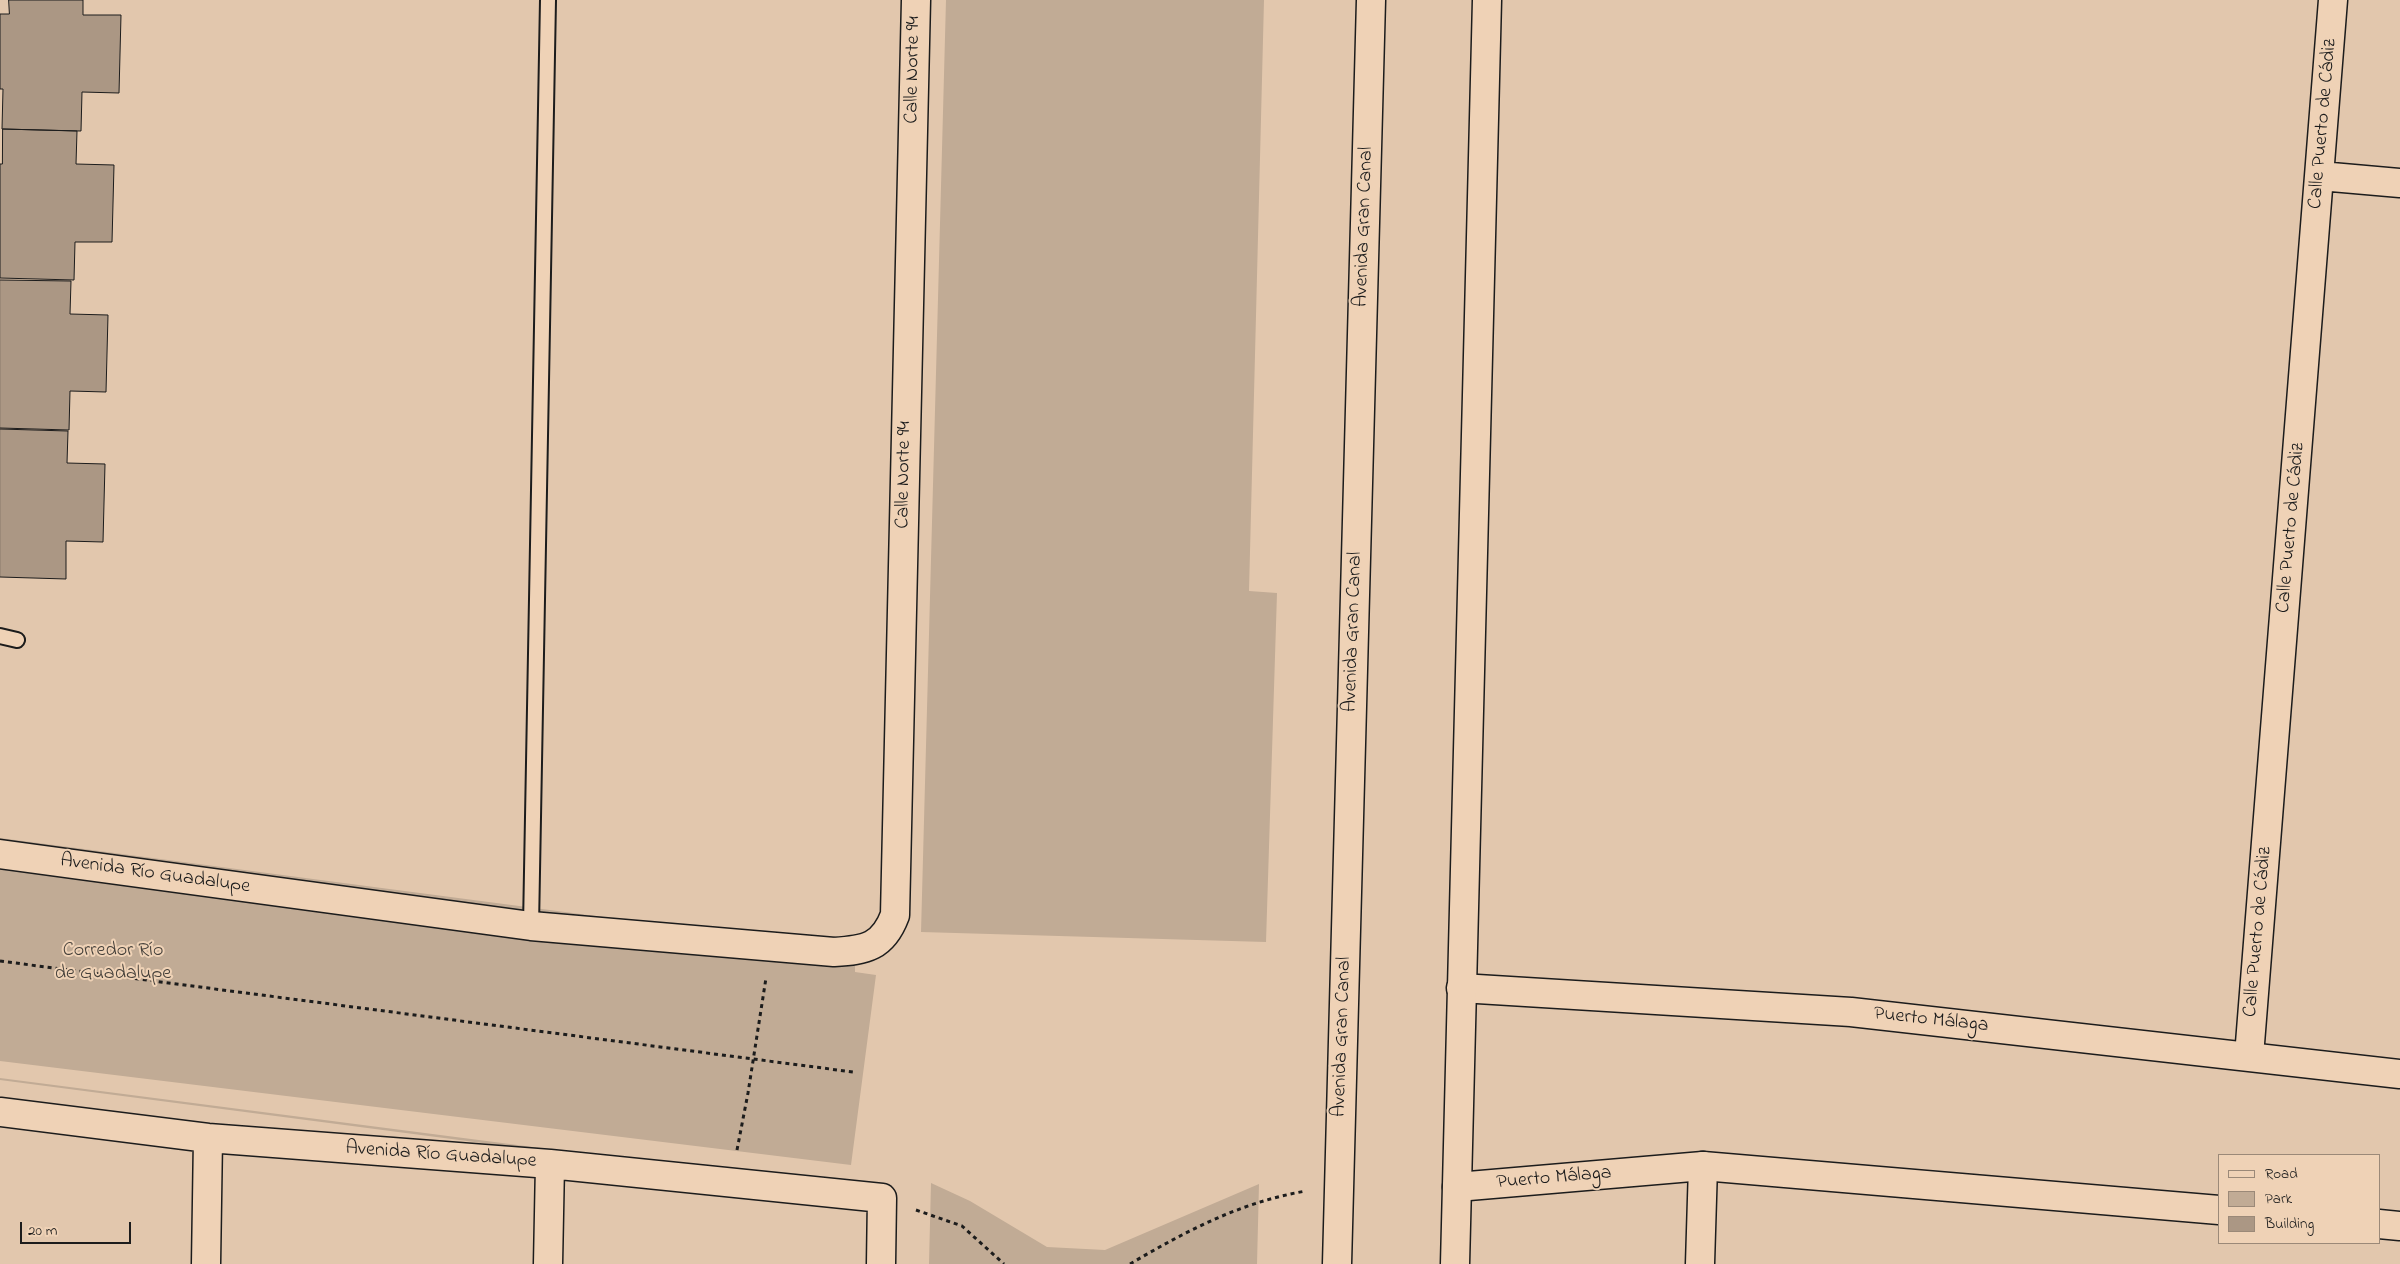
<!DOCTYPE html>
<html>
<head>
<meta charset="utf-8">
<style>
  body { margin:0 }
  #map { position:relative; width:2400px; height:1264px; overflow:hidden; background:#e2c7ad; font-family:"Indie Flower",sans-serif }
  canvas { display:block }
  .legend { position:absolute; left:2218px; top:1154px; width:162px; height:90px; box-sizing:border-box; background:#efd2b6; border:1px solid #9b8978; margin:0; padding:6px 9px; list-style:none; font-size:15px; color:#1c1c1c }
  .legend li { display:flex; align-items:center; gap:10px; height:25px }
  .legend b { width:25px; border:1px solid #9b8978 }
  .scale { position:absolute; left:20px; top:1222px; width:111px; height:22px; box-sizing:border-box; border:2px solid #1c1c1c; border-top:0; padding-left:6px; font-size:15px; line-height:18px; white-space:nowrap; color:#1c1c1c; -webkit-text-stroke:4px #efd2b6; paint-order:stroke }
</style>
</head>
<body>
<div id="map">
<canvas width="2400" height="1264"></canvas>
<ul class="legend">
<li><b style="height:6px;background:#efd2b6"></b>Road</li>
<li><b style="height:14px;background:#c1ab95"></b>Park</li>
<li><b style="height:14px;background:#ab9784"></b>Building</li>
</ul>
<div class="scale">20 m</div>
</div>
<script>
const g = document.querySelector('canvas').getContext('2d');
g.lineJoin = 'round';
function paint(path, color) { g.fillStyle = color; g.fill(path, 'evenodd'); }
function trace(path, color, width, dash) { g.strokeStyle = color; g.lineWidth = width; g.lineCap = dash ? 'butt' : 'round'; g.setLineDash(dash || []); g.stroke(path); }
function write(font, color, halo, rows, align = 'center') {
  g.font = font + ' "Indie Flower",sans-serif'; g.lineWidth = 4; g.setLineDash([]); g.textBaseline = 'middle'; g.strokeStyle = halo; g.fillStyle = color; for (const [text, x, y, turn = 0] of rows) {
    g.save(); g.translate(x, y); g.rotate((+turn || 0) * Math.PI / 180); g.textAlign = isNaN(turn) ? turn : align; if (halo) g.strokeText(text, 0, 0); g.fillText(text, 0, 0); g.restore();
  }
}
paint(new Path2D(`
  M946 0H1264L1249 591 1277 593 1266 942 921 932Z
  M0 838 855 950V972L876 975 851 1165 0 1061Z
  M0 1078 888 1193V1196L0 1080Z
  M931 1183 970 1201 1047 1247 1105 1250 1259 1184 1257 1264H929Z`), '#c1ab95');
const building = new Path2D(`
  M9 0H83V15H121L119 93 82 92 81 131 2 129 3 89H0V14H9Z
  M3 129 77 131 76 164 114 165 112 242H75L74 280 0 278V164H2Z
  M0 280 71 281 70 314 108 315 106 392 70 391 69 430 0 428Z
  M0 429 68 431 67 463 105 464 103 542 66 541V579L0 577Z`);
paint(building, '#ab9784');
trace(building, '#1c1c1c', 1);
const service = new Path2D(`
  M0 636 17 640
  M531 926 548 0`);
const minor = new Path2D(`
  M2320 176 2400 183
  M2249 1056 2333 0
  M0 1112 208 1138 550 1164 882 1198 881 1264
  M206 1264 208 1138
  M548 1264 550 1164
  M1700 1264 1703 1166`);
const tertiary = new Path2D(`
  M0 854 531 926 834 952C866 950 883 947 895 915L916 0
  M1461 988 1851 1012 2400 1074
  M1457 1187 1703 1166 2219 1210
  M2379 1224 2400 1226`);
const primary = new Path2D(`
  M1337 1264 1371 0
  M1455 1264 1487 0`);
trace(service, '#1c1c1c', 18);
trace(minor, '#1c1c1c', 31);
trace(tertiary, '#1c1c1c', 31);
trace(primary, '#1c1c1c', 31);
trace(new Path2D(`
  M0 961 853 1072
  M737 1150 748 1093 766 978
  M916 1210 962 1226 1004 1264
  M1130 1264C1186 1231 1241 1202 1306 1191`), '#1c1c1c', 3, [4, 4]);
trace(service, '#efd2b6', 14);
trace(minor, '#efd2b6', 28);
trace(tertiary, '#efd2b6', 28);
trace(primary, '#efd2b6', 28);
write('20px', '#1c1c1c', '#efd2b6', [
  ["Calle Norte 94",914,70,-89],
  ["Calle Puerto de Cádiz",2324,124,-85],
  ["Avenida Gran Canal",1365,227,-88],
  ["Calle Norte 94",905,475,-89],
  ["Calle Puerto de Cádiz",2292,528,-85],
  ["Avenida Gran Canal",1354,632,-88],
  ["Avenida Río Guadalupe",155,875,8],
  ["Calle Puerto de Cádiz",2259,932,-85],
  ["Puerto Málaga",1931,1021,6],
  ["Avenida Gran Canal",1343,1037,-88],
  ["Avenida Río Guadalupe",441,1156,4],
  ["Puerto Málaga",1554,1179,-5]
]);
write('20px', '#45403a', '#efd2b6', [
  ["Corredor Río",113,952],
  ["de Guadalupe",113,975]
]);
</script>
</body>
</html>
